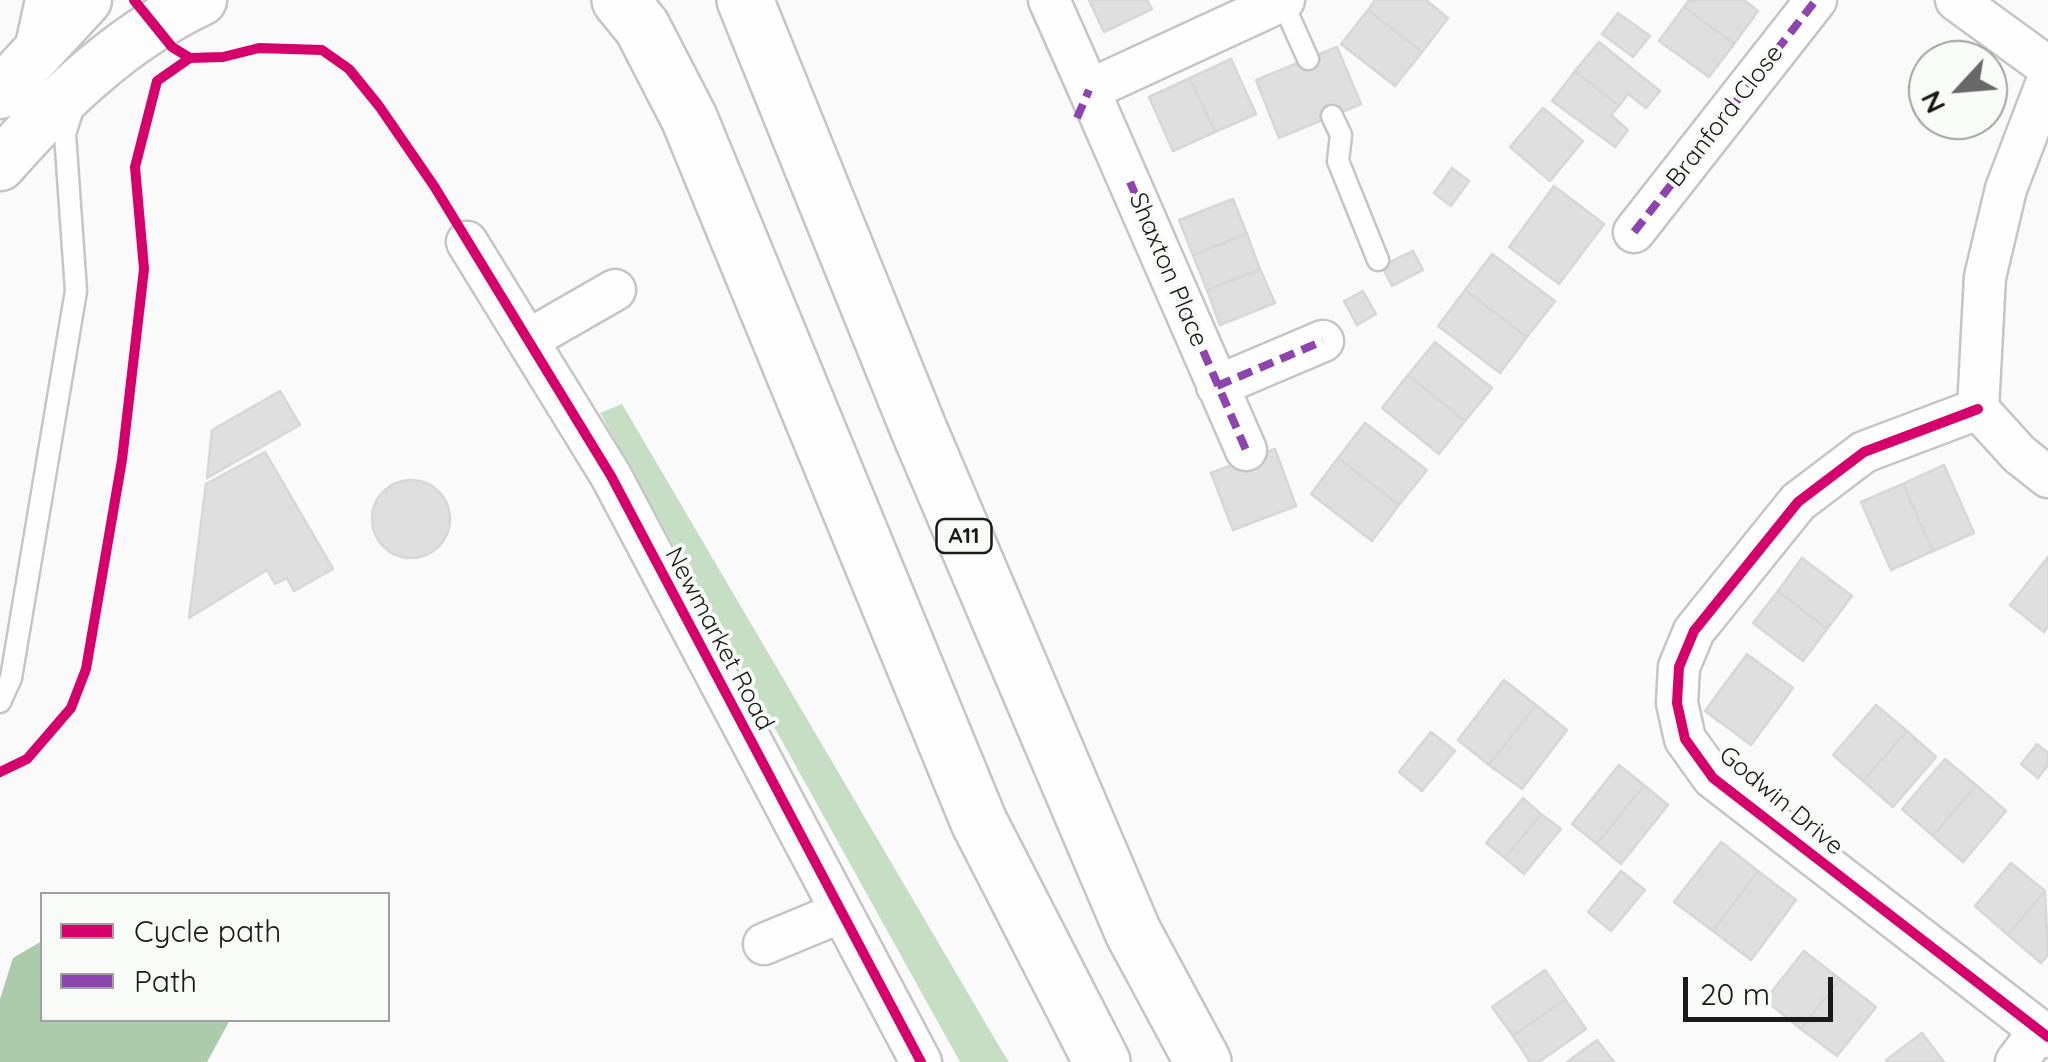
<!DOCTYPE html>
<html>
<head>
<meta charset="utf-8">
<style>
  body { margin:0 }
  #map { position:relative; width:2048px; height:1062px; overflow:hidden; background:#fafafa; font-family:Quicksand,sans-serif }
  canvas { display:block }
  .legend { position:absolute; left:40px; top:892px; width:350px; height:130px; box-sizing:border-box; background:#f9fbf9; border:2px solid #9fa19f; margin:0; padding:12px 18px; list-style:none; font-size:30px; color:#191a19 }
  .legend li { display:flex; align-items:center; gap:20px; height:50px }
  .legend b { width:50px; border:2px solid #9fa19f }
  .north { position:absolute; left:1908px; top:40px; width:100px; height:100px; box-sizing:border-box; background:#f9fbf9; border:2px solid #9fa19f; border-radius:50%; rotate:244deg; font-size:28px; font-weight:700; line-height:40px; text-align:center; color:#191a19 }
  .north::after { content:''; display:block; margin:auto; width:35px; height:45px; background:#686868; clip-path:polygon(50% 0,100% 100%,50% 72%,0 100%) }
  .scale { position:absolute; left:1683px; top:977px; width:150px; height:45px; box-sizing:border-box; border:5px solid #191a19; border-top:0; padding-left:12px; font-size:30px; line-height:35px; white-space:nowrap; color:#191a19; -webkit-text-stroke:8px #f9fbf9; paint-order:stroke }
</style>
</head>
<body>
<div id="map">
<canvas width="2048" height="1062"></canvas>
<ul class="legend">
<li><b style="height:12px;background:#d6006c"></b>Cycle path</li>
<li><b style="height:12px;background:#8e44ad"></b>Path</li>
</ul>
<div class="north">N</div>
<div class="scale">20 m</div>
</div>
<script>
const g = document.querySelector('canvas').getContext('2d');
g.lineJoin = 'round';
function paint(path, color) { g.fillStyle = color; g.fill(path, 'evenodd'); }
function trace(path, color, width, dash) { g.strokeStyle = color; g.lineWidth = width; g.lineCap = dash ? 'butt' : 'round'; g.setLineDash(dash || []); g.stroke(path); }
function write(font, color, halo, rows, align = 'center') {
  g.font = font + ' Quicksand,sans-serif'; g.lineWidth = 8; g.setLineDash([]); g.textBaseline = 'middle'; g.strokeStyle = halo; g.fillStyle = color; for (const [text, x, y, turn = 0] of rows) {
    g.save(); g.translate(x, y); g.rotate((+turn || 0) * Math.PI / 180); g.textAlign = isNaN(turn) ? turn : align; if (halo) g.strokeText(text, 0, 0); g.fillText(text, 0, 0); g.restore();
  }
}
paint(new Path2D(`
  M622 404 999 1046 1009 1062H960L600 413Z`), '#c6dec4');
paint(new Path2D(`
  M42 941V1020H230L207 1062H0V999L13 958Z`), '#accbaa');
const building = new Path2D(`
  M1089 0H1147L1152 9 1104 32Z
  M1375 0H1426L1448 18 1422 52 1368 10Z
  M1689 0H1744L1758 11 1734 44 1684 7Z
  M1684 7 1734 44 1709 77 1659 41Z
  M1368 10 1422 52 1395 86 1341 44Z
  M1618 13 1650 36 1633 57 1602 34Z
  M1599 42 1660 91 1646 108 1628 94 1619 106 1575 71Z
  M1337 47 1361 104 1279 138 1256 80Z
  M1231 59 1256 114 1215 132 1190 78Z
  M1575 71 1619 106 1611 115 1628 130 1615 147 1552 101Z
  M1190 78 1215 132 1173 151 1149 97Z
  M1543 108 1583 141 1550 181 1510 147Z
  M1452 168 1469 181 1451 206 1434 193Z
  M1554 186 1604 224 1559 284 1509 247Z
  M1233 199 1247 234 1193 255 1179 220Z
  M1247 234 1260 269 1207 290 1193 255Z
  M1413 251 1423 270 1392 286 1382 266Z
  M1492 254 1555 301 1527 337 1465 290Z
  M1260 269 1275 303 1220 325 1207 290Z
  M1465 290 1527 337 1500 373 1438 326Z
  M1363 291 1376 314 1357 325 1344 301Z
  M1435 342 1492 388 1465 421 1408 375Z
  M1408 375 1465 421 1439 454 1382 408Z
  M280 391 300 425 207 478 212 430Z
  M1365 423 1427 470 1399 505 1338 458Z
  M1275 449 1296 506 1233 530 1211 473Z
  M265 452 333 569 294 591 287 578 275 584 267 570 189 618 206 484Z
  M1338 458 1399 505 1372 541 1311 494Z
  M1944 465 1974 533 1933 551 1903 484Z
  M372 519a39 39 0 1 1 78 0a39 39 0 1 1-78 0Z
  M1903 484 1933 551 1891 570 1861 502Z
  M2048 557V626L2044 632 2010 605Z
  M1802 558 1852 596 1827 629 1778 591Z
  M1778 591 1827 629 1803 661 1753 623Z
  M1747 654 1793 688 1751 745 1705 711Z
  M1504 680 1536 705 1489 765 1458 740Z
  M1536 705 1567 730 1522 789 1489 765Z
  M1876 705 1907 731 1863 781 1833 755Z
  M1907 731 1936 757 1893 807 1863 781Z
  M1431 732 1455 751 1422 791 1399 772Z
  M2037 744 2048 753V765L2038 778 2021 764Z
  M1945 759 1976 785 1933 836 1902 809Z
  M1619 765 1644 785 1597 844 1572 824Z
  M1644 785 1668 805 1621 864 1597 844Z
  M1976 785 2006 811 1963 862 1933 836Z
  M1523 798 1541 814 1505 858 1486 843Z
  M1541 814 1561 829 1524 874 1505 858Z
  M1721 842 1758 871 1713 931 1674 902Z
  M2011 863 2045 891 2008 935 1975 906Z
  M1621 871 1645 890 1611 931 1588 912Z
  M1758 871 1796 900 1751 960 1713 931Z
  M2045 891 2048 955 2041 963 2008 935Z
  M1804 951 1840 979 1801 1029 1765 1000Z
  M1545 970 1565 999 1513 1036 1492 1007Z
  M1840 979 1876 1007 1837 1056 1801 1029Z
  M1565 999 1586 1029 1539 1062H1530L1513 1036Z
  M1922 1033 1944 1062H1887L1886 1060Z
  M1597 1040 1614 1062H1567Z`);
paint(building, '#dfdfdf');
trace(building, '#d7d7d7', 2.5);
const service = new Path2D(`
  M1282 1 1308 59
  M1332 116 1341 135 1338 161 1378 260
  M0 702 11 678 76 291 65 134 74 106`);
const minor = new Path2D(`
  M1049 0 1089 90 1284 0
  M1956 0 2048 67
  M34 55 46 0
  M2048 79 2006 189 1985 277 1978 409 2019 454 2048 477
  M1089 90 1246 450
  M1634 232 1816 0
  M467 242 611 476 921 1062
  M528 340 615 290
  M1217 386 1323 341
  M1978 409 1864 452 1798 502 1694 631 1679 667 1677 703 1685 739 1713 778 2048 1037
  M764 944 839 913
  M2016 1062 2040 1030`);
const tertiary = new Path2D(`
  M0 93 86 0
  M0 165C58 99 121 38 201 0`);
const trunk = new Path2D(`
  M620 0 642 27 689 118 979 822 1102 1062
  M745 0 919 430 1133 932 1203 1062`);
trace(service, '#c5c5c5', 25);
trace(minor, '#c5c5c5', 45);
trace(tertiary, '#c5c5c5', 55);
trace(trunk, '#c5c5c5', 60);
trace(service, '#fefefe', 20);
trace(minor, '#fefefe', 40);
trace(tertiary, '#fefefe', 50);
trace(trunk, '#fefefe', 55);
trace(new Path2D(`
  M1077 118 1089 90
  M1130 182 1246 450
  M1634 232 1816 0
  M1217 386 1323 341`), '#8e44ad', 8, [15, 8]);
trace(new Path2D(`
  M134 0 172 47 190 58 223 57 259 48 322 50 349 69 379 106 434 186 611 476 921 1062
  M1978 409 1864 452 1798 502 1694 631 1679 667 1677 703 1685 739 1713 778 2048 1037
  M0 772 27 759 71 708 86 669 122 460 144 269 135 167 157 81 190 58`), '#d6006c', 10);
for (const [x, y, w] of [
  [964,536,55]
]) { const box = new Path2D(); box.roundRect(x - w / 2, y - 17, w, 34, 8); g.fillStyle = '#f9fbf9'; g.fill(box); trace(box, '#191a19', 2.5); }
write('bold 22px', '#191a19', null, [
  ["A11",964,536]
]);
write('25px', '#191a19', '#f9fbf9', [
  ["Branford Close",1725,116,-52],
  ["Shaxton Place",1168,270,67],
  ["Newmarket Road",719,639,62],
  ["Godwin Drive",1781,801,40]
]);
</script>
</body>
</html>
